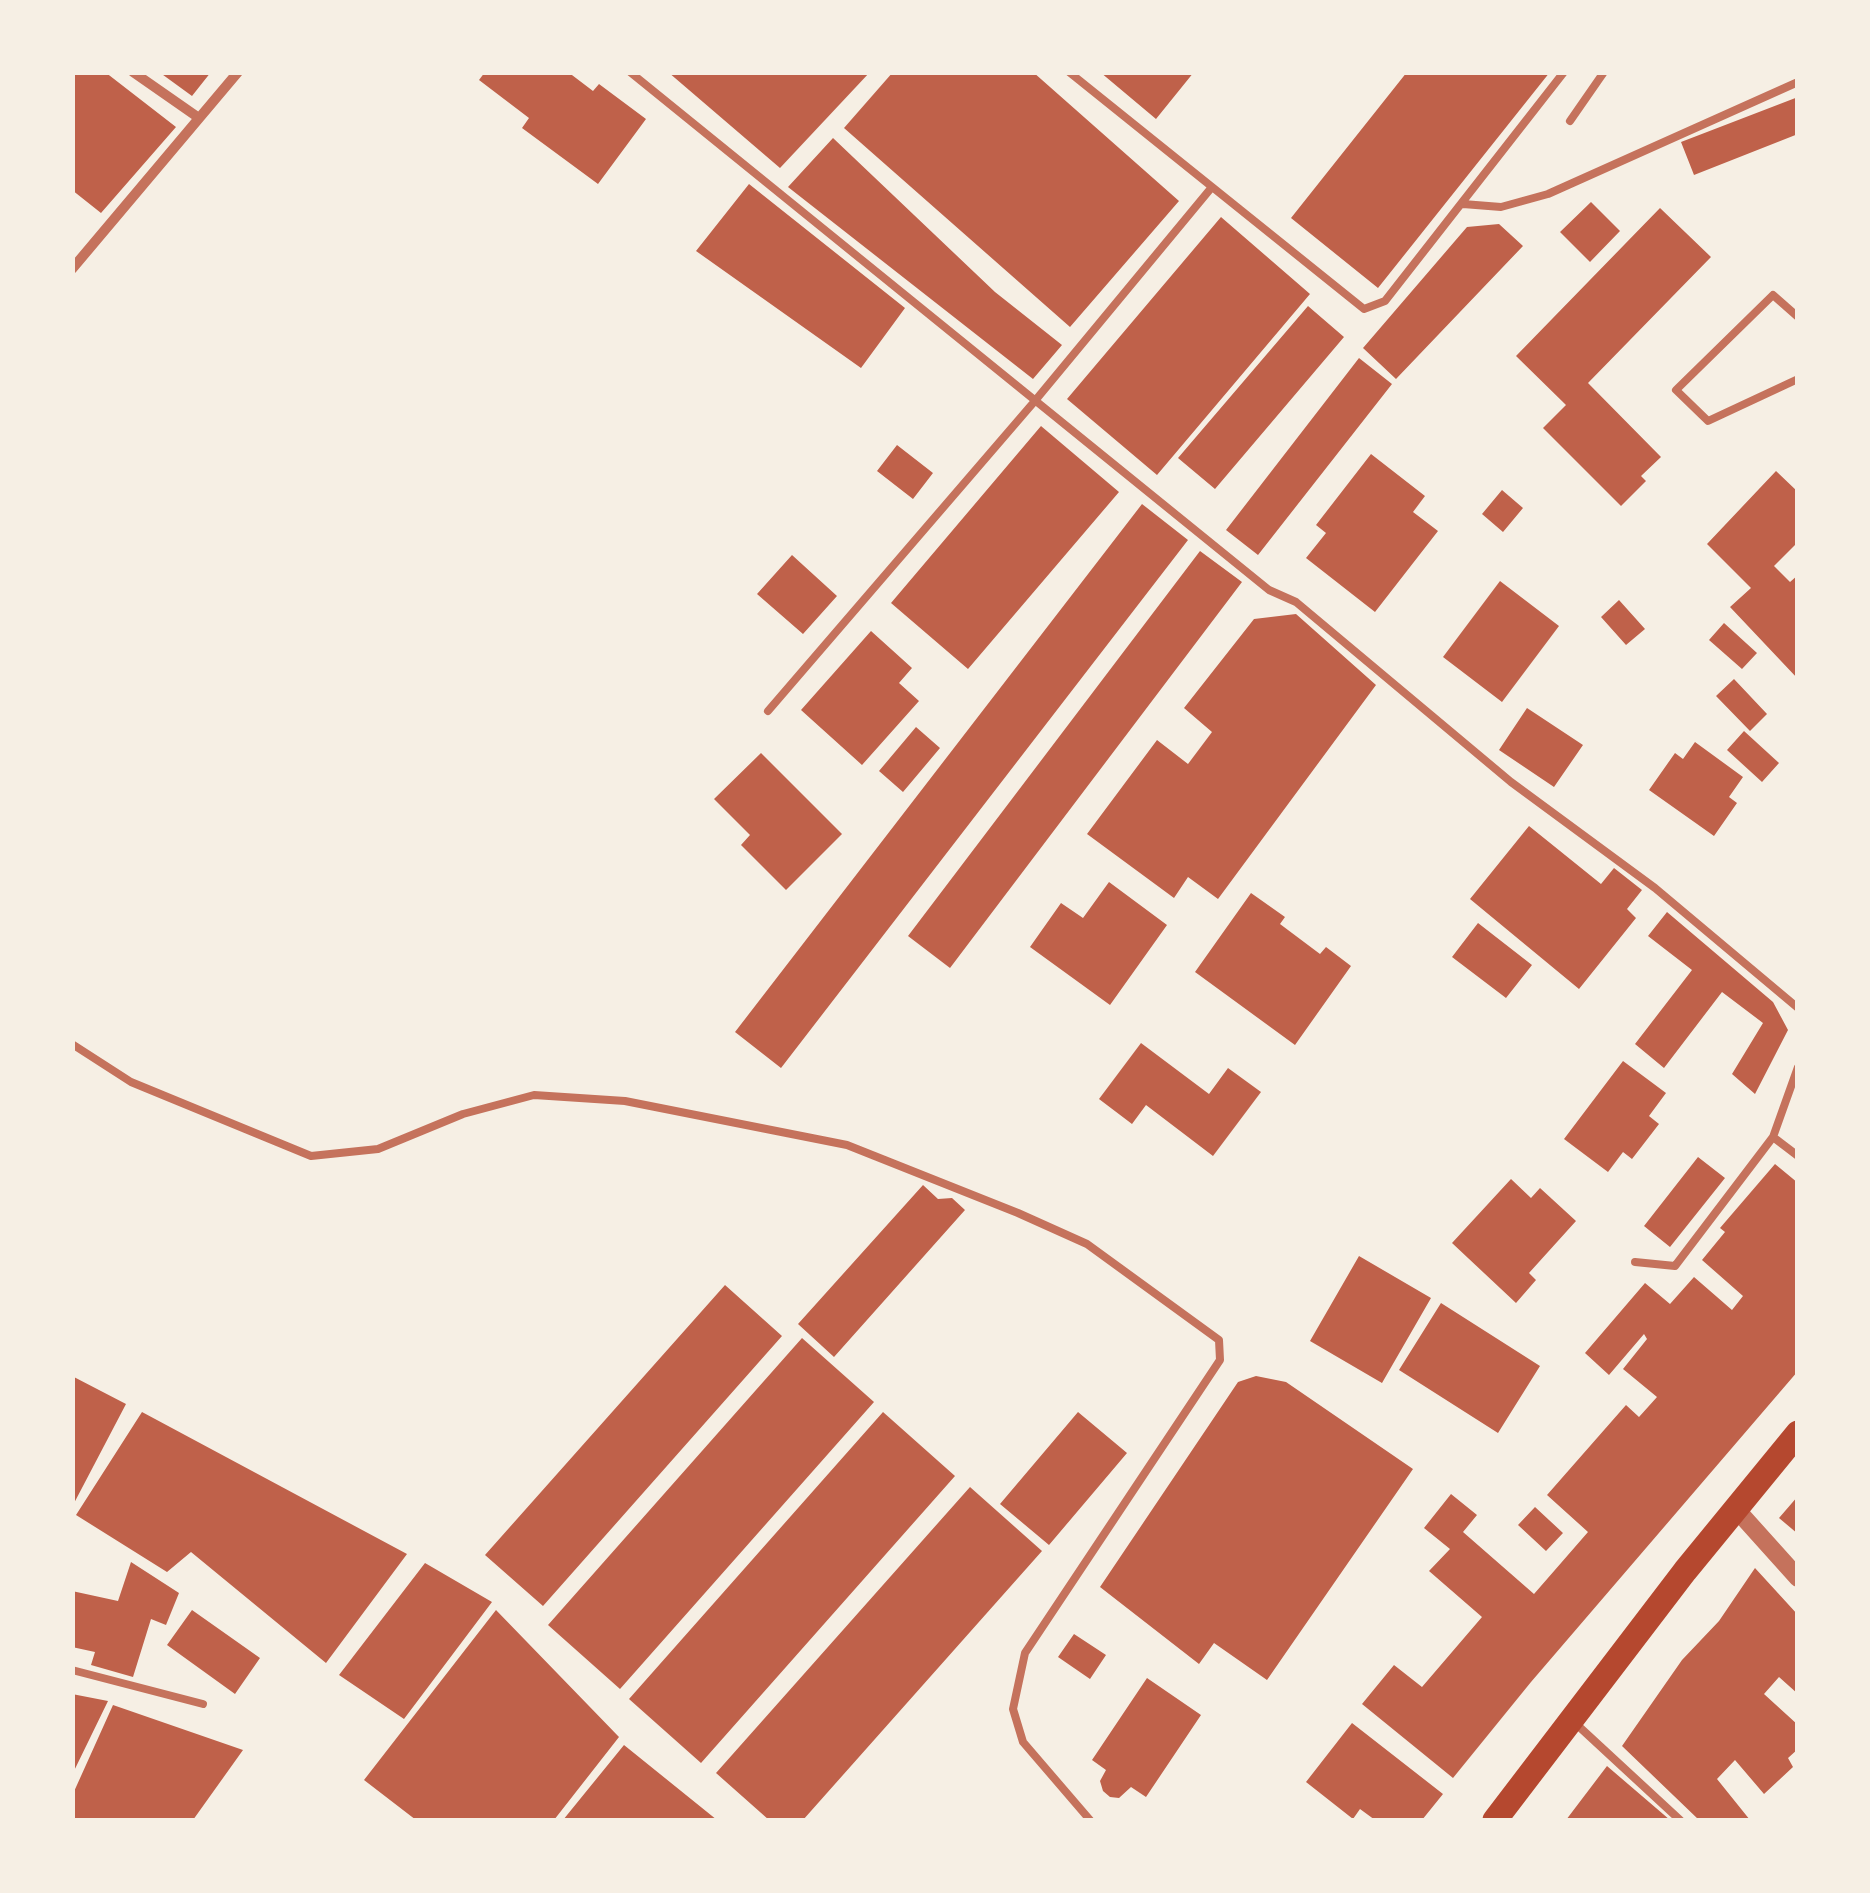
<!DOCTYPE html>
<html>
<head>
<meta charset="utf-8">
<style>
  body { margin:0 }
  #map { position:relative; width:1870px; height:1893px; overflow:hidden; background:#f6efe4; font-family:"IBM Plex Sans",sans-serif }
  canvas { display:block }
  .frame { position:absolute; inset:0; border:75px solid #f6efe4; pointer-events:none }
</style>
</head>
<body>
<div id="map">
<canvas width="1870" height="1893"></canvas>
<div class="frame"></div>
</div>
<script>
const g = document.querySelector('canvas').getContext('2d');
g.lineJoin = 'round';
function paint(path, color) { g.fillStyle = color; g.fill(path, 'evenodd'); }
function trace(path, color, width, dash) { g.strokeStyle = color; g.lineWidth = width; g.lineCap = dash ? 'butt' : 'round'; g.setLineDash(dash || []); g.stroke(path); }
paint(new Path2D(`
  M72 72H105L176 127 101 213 72 190Z
  M159 72H211L192 96Z
  M485 72H568L593 91 599 84 646 119 598 184 522 128 529 118 479 80Z
  M668 72H870L780 168Z
  M893 72H1033L1179 201 1070 327 844 128Z
  M1100 72H1194L1156 119Z
  M1407 72H1550L1378 288 1291 218Z
  M1798 97V134L1694 175 1681 142Z
  M833 138 995 292 1062 345 1033 379 788 187Z
  M749 184 905 308 861 368 696 251Z
  M1591 202 1620 231 1590 262 1560 232Z
  M1660 208 1711 257 1588 383 1661 457 1641 476 1646 481 1621 506 1543 428 1566 405 1516 356Z
  M1221 217 1310 294 1157 475 1067 399Z
  M1499 224 1523 246 1396 379 1363 348 1467 227Z
  M1308 306 1344 337 1215 489 1178 458Z
  M1359 358 1392 384 1258 555 1226 530Z
  M1041 426 1119 492 968 669 891 603Z
  M897 445 933 473 913 499 877 471Z
  M1371 454 1425 496 1413 512 1438 531 1375 612 1306 558 1326 533 1316 525Z
  M1776 471 1798 492V542L1774 566 1790 582 1798 575V679L1730 607 1751 588 1707 544Z
  M1502 490 1523 508 1503 532 1482 514Z
  M1142 504 1188 540 781 1068 735 1032Z
  M1200 551 1242 582 950 968 908 936Z
  M792 555 837 596 803 634 757 594Z
  M1500 581 1559 626 1502 702 1443 657Z
  M1619 600 1645 629 1626 645 1601 617Z
  M1296 614 1376 685 1218 899 1188 877 1174 898 1087 834 1157 740 1188 764 1212 732 1184 708 1254 619Z
  M1724 623 1757 653 1742 669 1709 640Z
  M871 631 912 668 899 683 919 701 862 765 801 710Z
  M1734 679 1767 714 1750 731 1716 696Z
  M1527 708 1583 745 1554 787 1499 750Z
  M916 727 940 748 903 792 879 771Z
  M1744 731 1779 763 1762 782 1727 750Z
  M1695 742 1743 777 1729 797 1737 803 1714 836 1649 790 1675 753 1683 759Z
  M761 753 842 834 786 890 741 845 750 835 714 799Z
  M1529 826 1601 884 1614 868 1642 890 1627 909 1636 918 1579 989 1470 899Z
  M1109 882 1167 925 1110 1005 1030 947 1061 903 1083 918Z
  M1251 893 1285 917 1280 924 1320 954 1326 947 1351 966 1295 1045 1195 972Z
  M1667 912 1773 1002 1788 1030 1755 1094 1732 1074 1763 1023 1722 992 1664 1068 1635 1044 1692 970 1648 936Z
  M1478 923 1532 965 1506 998 1452 957Z
  M1141 1043 1209 1094 1228 1068 1261 1092 1213 1156 1146 1105 1132 1124 1099 1099Z
  M1623 1061 1666 1093 1649 1116 1659 1124 1632 1159 1623 1152 1608 1172 1564 1139Z
  M1698 1157 1725 1178 1670 1247 1644 1226Z
  M1775 1164 1798 1183V1371L1531 1682 1453 1778 1362 1704 1394 1665 1422 1687 1482 1617 1429 1571 1450 1549 1424 1528 1451 1494 1477 1515 1463 1532 1534 1594 1588 1532 1547 1495 1626 1405 1639 1417 1657 1397 1623 1369 1647 1339 1644 1334 1609 1375 1585 1353 1645 1283 1670 1304 1694 1277 1732 1310 1743 1296 1702 1260 1725 1232 1720 1228Z
  M1511 1179 1531 1198 1540 1188 1576 1221 1529 1273 1536 1280 1516 1303 1452 1243Z
  M923 1185 938 1199 952 1198 965 1210 834 1357 798 1324Z
  M1359 1256 1431 1298 1382 1383 1310 1341Z
  M725 1285 782 1336 543 1606 485 1555Z
  M1441 1303 1540 1366 1498 1433 1399 1370Z
  M802 1338 874 1402 620 1689 548 1625Z
  M72 1376 126 1404 72 1507Z
  M1256 1376 1286 1382 1413 1469 1267 1680 1214 1643 1199 1664 1100 1587 1238 1382Z
  M142 1412 407 1554 326 1663 191 1552 167 1572 76 1515Z
  M883 1412 955 1476 701 1763 629 1699Z
  M1078 1412 1127 1453 1049 1545 1000 1504Z
  M970 1487 1042 1551 803 1820H769L716 1773Z
  M1798 1496V1534L1779 1518Z
  M1535 1507 1563 1533 1546 1551 1518 1525Z
  M131 1562 179 1593 166 1625 151 1619 133 1677 91 1665 95 1652 72 1647V1591L118 1601Z
  M425 1563 492 1602 404 1719 339 1675Z
  M1755 1568 1798 1615V1694L1779 1677 1764 1694 1798 1725V1749L1788 1758 1793 1767 1764 1794 1735 1760 1717 1779 1750 1820H1699L1622 1746 1682 1660 1719 1621Z
  M192 1610 260 1658 235 1694 167 1645Z
  M496 1610 619 1737 554 1820H416L364 1780Z
  M1074 1634 1106 1655 1090 1679 1058 1657Z
  M1147 1678 1201 1715 1146 1797 1131 1787 1119 1798 1110 1797 1103 1791 1100 1781 1106 1770 1092 1760Z
  M72 1694 108 1701 72 1775Z
  M113 1705 243 1750 193 1820H72V1796Z
  M1352 1723 1443 1794 1422 1820H1375L1360 1809 1353 1819 1306 1782Z
  M624 1745 717 1820H563Z
  M1607 1766 1670 1820H1566Z`), '#bf614a');
trace(new Path2D(`
  M630 72 1269 590 1296 602 1511 782 1655 888 1798 1008
  M1069 72 1364 309 1385 301 1564 72
  M1570 121 1604 72
  M1463 204 1501 207 1548 194 1798 82
  M1798 317 1773 295 1676 390 1708 421 1798 379
  M768 711 1034 402 1212 187
  M72 1044 131 1082 311 1156 378 1149 463 1114 534 1095 625 1101 847 1145 1018 1213 1087 1244 1219 1340 1220 1360 1025 1653 1013 1709 1023 1742 1090 1820
  M1798 1067 1773 1137 1798 1156
  M1635 1262 1675 1266 1773 1137
  M72 1670 203 1704
  M1574 1722 1680 1820`), '#c5725c', 8);
trace(new Path2D(`
  M133 72 199 118
  M72 269 238 72`), '#c5725c', 10);
trace(new Path2D(`
  M1736 1509 1798 1578`), '#c5725c', 18);
trace(new Path2D(`
  M1495 1820 1685 1571 1798 1433`), '#b5482f', 25);
</script>
</body>
</html>
